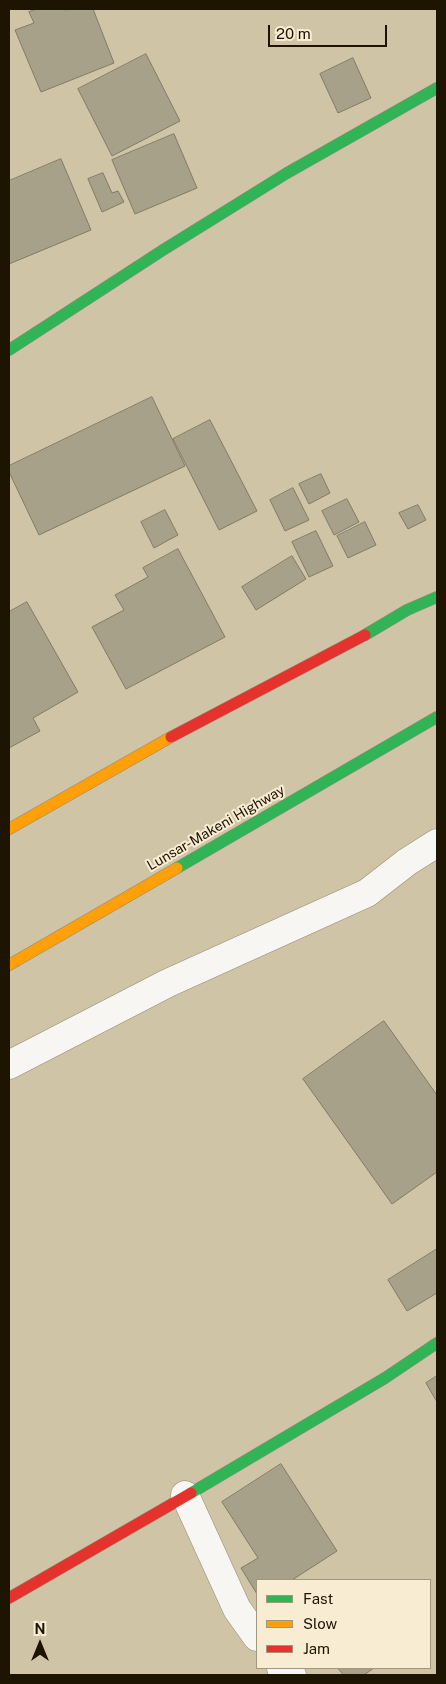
<!DOCTYPE html>
<html>
<head>
<meta charset="utf-8">
<style>
  body { margin:0 }
  #map { position:relative; width:446px; height:1684px; overflow:hidden; background:#d0c4a7; font-family:"Public Sans",sans-serif }
  canvas { display:block }
  .frame { position:absolute; inset:0; border:10px solid #1d1502; pointer-events:none }
  .legend { position:absolute; left:256px; top:1579px; width:175px; height:90px; box-sizing:border-box; background:#f8edd3; border:1px solid #a0977f; margin:0; padding:6px 9px; list-style:none; font-size:15px; color:#1d1502 }
  .legend li { display:flex; align-items:center; gap:10px; height:25px }
  .legend b { width:25px; border:1px solid #a0977f }
  .north { position:absolute; left:15px; top:1619px; width:50px; height:50px; -webkit-text-stroke:4px #f8edd3; paint-order:stroke; rotate:0deg; font-size:14px; font-weight:700; line-height:20px; text-align:center; color:#1d1502 }
  .north::after { content:''; display:block; margin:auto; width:18px; height:22px; background:#1d1502; clip-path:polygon(50% 0,100% 100%,50% 72%,0 100%) }
  .scale { position:absolute; left:268px; top:25px; width:119px; height:22px; box-sizing:border-box; border:2px solid #1d1502; border-top:0; padding-left:6px; font-size:15px; line-height:18px; white-space:nowrap; color:#1d1502; -webkit-text-stroke:4px #f8edd3; paint-order:stroke }
</style>
</head>
<body>
<div id="map">
<canvas width="446" height="1684"></canvas>
<div class="frame"></div>
<ul class="legend">
<li><b style="height:6px;background:#30b455"></b>Fast</li>
<li><b style="height:6px;background:#ff9f0a"></b>Slow</li>
<li><b style="height:6px;background:#e5322d"></b>Jam</li>
</ul>
<div class="north">N</div>
<div class="scale">20 m</div>
</div>
<script>
const g = document.querySelector('canvas').getContext('2d');
g.lineJoin = 'round';
function paint(path, color) { g.fillStyle = color; g.fill(path, 'evenodd'); }
function trace(path, color, width, dash) { g.strokeStyle = color; g.lineWidth = width; g.lineCap = dash ? 'butt' : 'round'; g.setLineDash(dash || []); g.stroke(path); }
function write(font, color, halo, rows, align = 'center') {
  g.font = font + ' "Public Sans",sans-serif'; g.lineWidth = 4; g.setLineDash([]); g.textBaseline = 'middle'; g.strokeStyle = halo; g.fillStyle = color; for (const [text, x, y, turn = 0] of rows) {
    g.save(); g.translate(x, y); g.rotate((+turn || 0) * Math.PI / 180); g.textAlign = isNaN(turn) ? turn : align; if (halo) g.strokeText(text, 0, 0); g.fillText(text, 0, 0); g.restore();
  }
}
const building = new Path2D(`
  M37 9H64L65 10 69 9H93L114 63 41 92 15 30 34 23 29 12Z
  M146 54 180 121 112 156 78 89Z
  M353 58 371 98 338 113 320 74Z
  M174 134 197 188 135 214 112 160Z
  M61 159 91 230 9 264V181Z
  M103 173 112 193 118 191 124 202 102 212 88 179Z
  M152 397 185 466 39 535 9 472V466Z
  M210 420 257 511 219 530 173 439Z
  M321 474 330 493 309 504 299 484Z
  M293 488 309 520 285 531 270 500Z
  M347 499 359 522 334 535 322 511Z
  M418 505 426 520 408 529 399 513Z
  M165 510 178 535 154 548 141 522Z
  M365 522 376 545 348 558 337 536Z
  M316 531 333 566 309 577 292 542Z
  M178 549 225 637 126 689 92 627 124 610 115 595 148 577 143 568Z
  M292 556 306 579 256 610 242 587Z
  M27 602 78 692 33 718 40 731 9 748V612Z
  M384 1021 437 1095V1172L392 1204 303 1079Z
  M437 1249V1293L407 1311 388 1280Z
  M437 1376V1402L426 1383Z
  M281 1464 337 1551 292 1580H257V1594L241 1568 258 1558 222 1502Z
  M338 1668H374L364 1675H344Z`);
paint(building, '#a7a18a');
trace(building, '#807b64', 1);
const street = new Path2D(`
  M9 1065 168 983 367 893 407 862 437 843
  M185 1495 237 1609 257 1637
  M281 1668 292 1675`);
const fast = new Path2D(`
  M9 350 163 250 287 173 437 88
  M365 635 407 610 437 597
  M177 868 437 717
  M191 1493 385 1378 437 1343`);
const slow = new Path2D(`
  M9 829 171 737
  M9 965 177 868`);
const jam = new Path2D(`
  M171 737 365 635
  M9 1598 191 1493`);
trace(street, '#948b74', 29);
trace(fast, '#948b74', 12);
trace(slow, '#948b74', 12);
trace(jam, '#948b74', 12);
trace(street, '#f8f6f2', 28);
trace(fast, '#30b455', 11);
trace(slow, '#ff9f0a', 11);
trace(jam, '#e5322d', 11);
write('14px', '#1d1502', '#f8edd3', [
  ["Lunsar-Makeni Highway",216,828,-30]
]);
</script>
</body>
</html>
